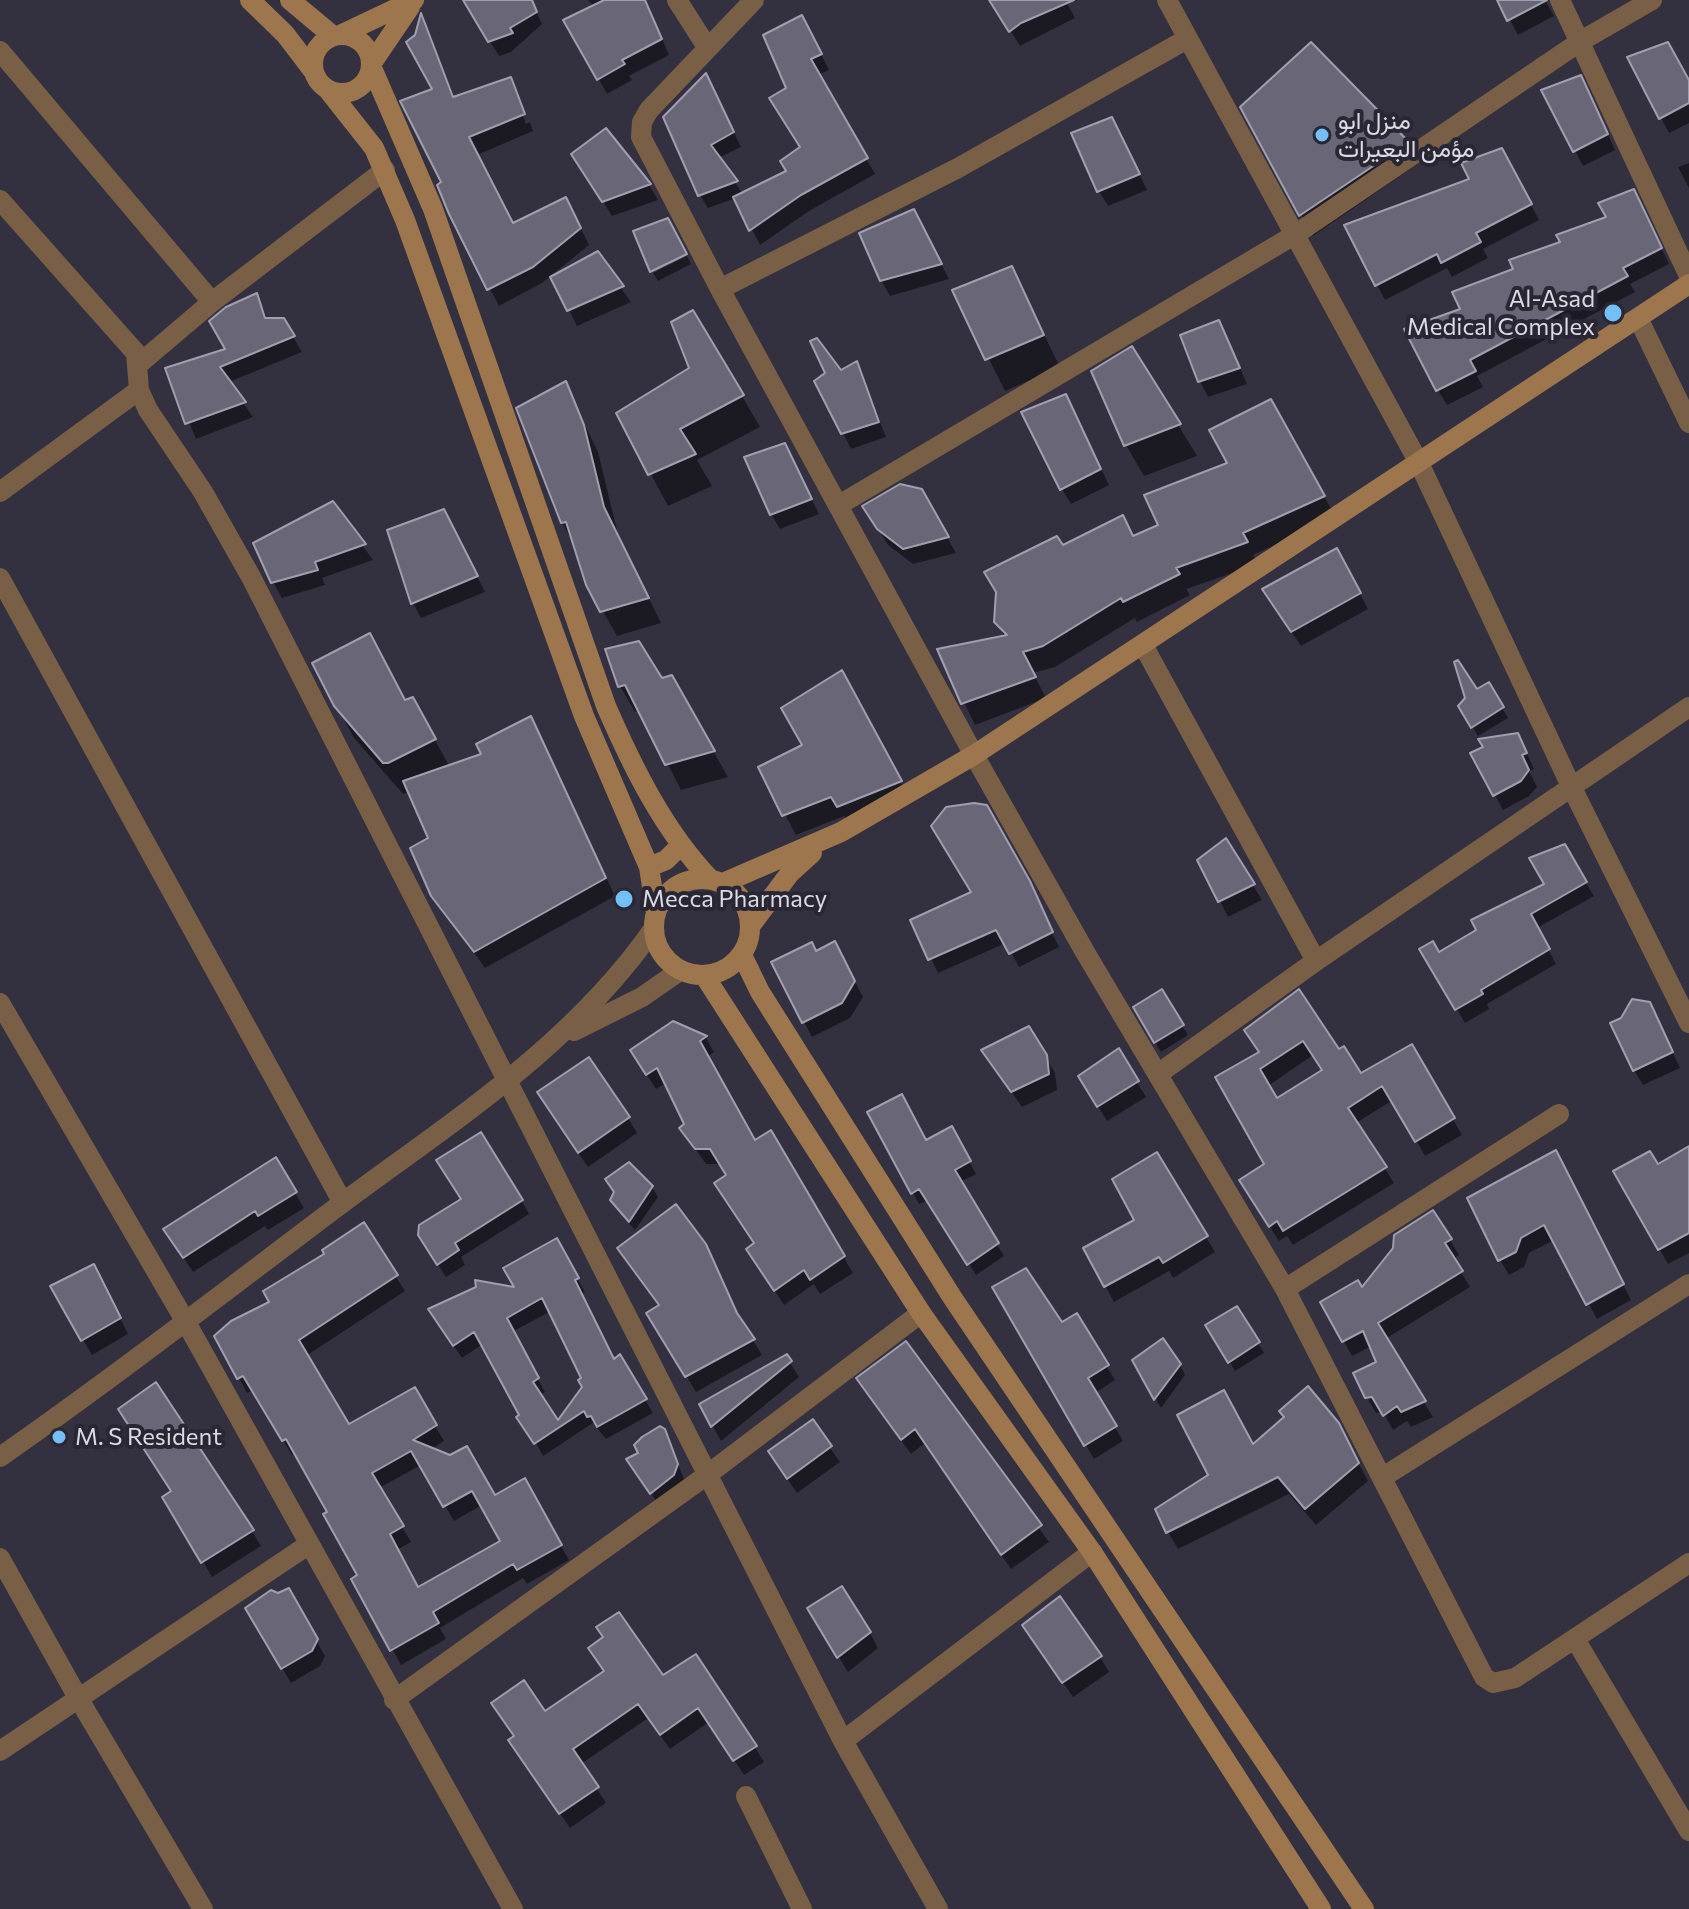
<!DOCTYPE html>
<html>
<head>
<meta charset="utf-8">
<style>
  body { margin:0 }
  canvas { display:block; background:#333140 }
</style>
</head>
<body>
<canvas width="1689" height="1909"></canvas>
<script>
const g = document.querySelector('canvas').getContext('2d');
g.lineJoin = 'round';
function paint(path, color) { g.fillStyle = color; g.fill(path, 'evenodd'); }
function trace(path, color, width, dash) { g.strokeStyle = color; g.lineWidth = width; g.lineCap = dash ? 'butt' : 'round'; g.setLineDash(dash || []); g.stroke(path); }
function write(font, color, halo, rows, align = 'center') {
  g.font = font + ' Commissioner,Vazirmatn,sans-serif'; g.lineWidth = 8; g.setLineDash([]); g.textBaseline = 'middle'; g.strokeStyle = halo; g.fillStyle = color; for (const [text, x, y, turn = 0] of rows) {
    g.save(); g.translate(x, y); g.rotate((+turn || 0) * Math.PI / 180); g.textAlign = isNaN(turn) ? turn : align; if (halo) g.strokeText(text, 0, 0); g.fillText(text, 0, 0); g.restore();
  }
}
paint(new Path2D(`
  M465 0H531L542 24 511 52 499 56Z
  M588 0H646L669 55 629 76 632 80 607 94 566 21 595 7Z
  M991 0H1065L1075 18 1020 46Z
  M1499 0H1545L1554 16 1518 35Z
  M422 19 455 98 510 79 519 94H515L526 124 530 122 533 131 477 155 513 225 575 216 589 245 542 283 499 306 450 213 443 183 434 90 417 36Z
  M810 32 829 70 818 75 875 174 809 211 760 245 736 198 708 208 700 195 713 89 741 147 718 158 743 194 789 172 803 148 789 89Z
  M1689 83V123L1669 133 1661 118Z
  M1544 91 1589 93 1615 150 1583 166Z
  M1243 108 1408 143 1419 163 1313 236Z
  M606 131 649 185 658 200 612 216 583 169Z
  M1120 135 1147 190 1108 206 1099 191Z
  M1689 163V188L1678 167Z
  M1510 165 1539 220 1483 249 1488 258 1452 277 1447 268 1385 300 1377 285Z
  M1642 207 1669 264 1630 284 1635 292 1477 376 1483 387 1447 405 1438 390 1463 310 1516 270 1562 243Z
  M922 227 949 279 890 296 881 280Z
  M597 254 631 302 577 326 553 278Z
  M687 256 691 264 658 281 653 273Z
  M1011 268 1060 367 1005 391 955 291Z
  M257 296 268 320H283L302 352 229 382 253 417 196 439 167 369 228 350Z
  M693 312 760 427 697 460 712 486 668 506 618 413 692 369Z
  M1227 338 1247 384 1208 397 1200 381Z
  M1132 349 1197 456 1144 476 1126 445Z
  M857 364 886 437 851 449 843 433 840 372Z
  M565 384 598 452 618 534 661 623 617 636 587 584 575 545 562 523Z
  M1066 396 1109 485 1071 504 1062 489Z
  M1270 402 1336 517 1253 555 1259 564 1186 589 1190 595 1137 622 1135 618 1055 667 1033 673 1046 698 975 725 939 651 1005 638 996 621 1062 548 1134 538 1161 526 1230 464Z
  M793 461 819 514 780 529 771 514Z
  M921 491 956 553 913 564 888 545 874 522Z
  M333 504 373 560 322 578 325 585 282 598 273 582Z
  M452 527 485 592 421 618 413 603Z
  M1345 566 1368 609 1301 646 1273 605Z
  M607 650 662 681 671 677 728 777 681 790 640 710 635 712 620 686Z
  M1488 685 1508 718 1478 736 1460 706Z
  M852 693 911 801 850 826 844 816 796 835 760 768 805 746Z
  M412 699 450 767 483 755 530 719 615 896 485 968 433 895 430 839 410 792 403 794 354 738 336 705Z
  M1526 751 1534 769 1529 771 1537 787 1529 796 1503 810 1473 754Z
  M995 822 1059 947 1019 967 1006 943 938 973 913 921 974 893Z
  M1225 841 1262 900 1228 917 1200 861Z
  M1564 847 1594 896 1537 928 1556 964 1487 1004 1489 1009 1465 1023 1422 950 1438 955 1547 885Z
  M816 953 843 959 863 997 850 1018 812 1037 804 1022Z
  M1161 992 1188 1035 1161 1052 1135 1008Z
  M1299 992 1339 1052 1361 1076 1412 1047 1462 1135 1425 1156 1393 1100 1356 1123 1394 1183 1293 1245 1287 1236 1279 1241 1250 1196 1267 1164 1218 1078 1261 1054ZM1313 1055 1324 1071 1276 1101 1268 1086Z
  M1658 1020 1680 1068 1643 1085 1634 1070Z
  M673 1023 706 1038 714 1052 707 1057 755 1143 770 1133 853 1273 820 1294 814 1284 784 1305 758 1265 756 1245 721 1164H706L681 1129 687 1125 666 1083 656 1089 641 1066Z
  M1028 1029 1055 1073 1057 1090 1022 1107 993 1066Z
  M1118 1051 1146 1097 1107 1121 1080 1077Z
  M548 1108 628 1118 637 1133 588 1167Z
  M869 1112 926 1143 951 1129 976 1174 960 1182 1004 1256 976 1275 928 1200 919 1204Z
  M1689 1148V1253L1668 1264 1616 1172 1657 1167Z
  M1555 1153 1631 1300 1597 1319 1554 1240 1529 1253 1524 1267 1509 1275 1500 1260Z
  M1156 1154 1215 1252 1173 1278 1169 1271 1114 1302 1085 1249 1137 1221Z
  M275 1159 304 1208 268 1230 265 1226 193 1272 175 1245Z
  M652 1187 658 1197 635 1230 618 1210Z
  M463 1200 522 1201 529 1214 461 1257 465 1265 446 1277 428 1249Z
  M363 1225 405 1291 306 1356 348 1427 414 1390 444 1441 430 1450 494 1498 524 1481 569 1560 527 1584 523 1578 440 1628 446 1639 401 1665 354 1579 360 1576 296 1453 292 1455 253 1390 247 1393 217 1337 272 1303ZM421 1465 454 1521 482 1505 503 1542 418 1590 397 1550 411 1542 379 1488Z
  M1450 1240 1459 1255 1453 1259 1470 1287 1385 1339 1433 1417 1411 1427 1407 1421 1393 1430 1383 1412 1376 1413 1367 1397 1379 1363 1372 1346 1352 1356 1322 1302 1362 1291Z
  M556 1241 585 1292 581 1294 614 1361 620 1357 653 1413 606 1439 593 1423 543 1456 483 1344 462 1358 438 1323 518 1290ZM551 1311 584 1379V1387L558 1423 539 1396 545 1392 512 1332Z
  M619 1248 714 1262 743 1324 762 1355 696 1392 649 1313 660 1306Z
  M102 1282 128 1334 92 1355 52 1287Z
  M995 1288 1062 1324 1076 1316 1115 1380 1095 1393 1123 1441 1094 1459Z
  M1236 1309 1264 1353 1235 1371 1208 1326Z
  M906 1344 1049 1542 1011 1569 925 1443 911 1454 868 1394Z
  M786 1356 799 1377 721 1441 701 1405Z
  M1134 1361 1180 1365 1185 1375 1161 1408Z
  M812 1422 840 1462 797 1493 779 1467Z
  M663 1430 685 1481 661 1508 638 1474 640 1454Z
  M1348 1443 1368 1481 1316 1525 1289 1494 1178 1549 1168 1532 1253 1447Z
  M173 1492 252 1531 261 1546 212 1577 165 1497Z
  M288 1591 325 1656 320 1666 291 1683 247 1609Z
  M818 1624 870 1633 878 1648 848 1672Z
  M1034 1641 1100 1657 1109 1672 1073 1697Z
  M662 1678 755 1747 764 1762 744 1775 709 1722 670 1749 648 1718 581 1764 606 1803 570 1828 520 1756 545 1714Z`), '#0007');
const building = new Path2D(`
  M463 0H532L537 12 510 28 513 33 488 42Z
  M604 0H645L662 39 622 60 625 64 597 80 563 20Z
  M989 0H1074L1021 23 1009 32Z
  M1497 0H1547L1507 21Z
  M421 13 453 97 511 77 525 114 469 137 513 223 566 197 581 228 533 267 487 290 449 214 437 185 441 182 400 101 432 89 406 42 415 35Z
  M802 15 822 54 811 59 868 158 801 195 749 231 733 197 786 171 780 161 800 147 769 98 786 88 763 35Z
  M1311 42 1409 142 1299 216 1240 107Z
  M1668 42 1689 80V103L1659 119 1627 57Z
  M706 73 734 132 711 145 738 181 698 196 663 117Z
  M1581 75 1608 134 1573 152 1541 90Z
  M1112 117 1140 174 1097 192 1071 133Z
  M606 128 651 184 602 202 571 154Z
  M1502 148 1532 204 1476 233 1481 242 1441 263 1437 254 1375 286 1344 225 1469 179 1461 163Z
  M1634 189 1662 248 1623 268 1628 276 1470 360 1476 371 1436 391 1404 329 1460 309 1452 292 1513 269 1509 260 1560 242 1556 235 1606 217 1598 203Z
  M914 209 942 264 880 281 859 233Z
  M668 218 687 254 650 272 633 231Z
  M598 251 624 286 567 311 550 277Z
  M1012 266 1044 335 985 360 952 290Z
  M257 293 265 318H284L295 336 220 367 246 402 185 424 165 368 225 349 209 321 226 307Z
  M693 310 744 395 680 429 696 454 648 475 616 413 689 368 671 322Z
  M1219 320 1240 368 1198 382 1180 335Z
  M817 338 841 370 857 361 879 422 841 434 814 381 825 373 810 341Z
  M1132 346 1181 424 1124 446 1091 371Z
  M566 381 584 425 604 507 649 598 600 612 586 585 566 522 561 523 516 408Z
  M1066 394 1101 469 1060 490 1021 412Z
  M1271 399 1325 496 1243 533 1248 542 1176 568 1180 574 1123 602 1121 598 1043 646 1023 652 1036 677 961 704 937 649 1007 635 994 622 996 592 984 572 1057 536 1063 545 1123 515 1133 536 1158 525 1144 495 1227 463 1209 430Z
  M785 443 812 499 770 515 744 457Z
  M900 484 922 489 949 537 903 549 877 529 862 506Z
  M333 501 366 544 315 562 318 570 271 583 253 543Z
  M444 509 478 576 411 604 387 530Z
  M1337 548 1361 593 1291 632 1262 589Z
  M370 633 405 700 413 697 436 739 388 763H383L334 706 312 663Z
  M639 641 662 678 672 675 715 751 665 765 625 685 618 687 605 649Z
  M1458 660 1477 689 1489 682 1504 707 1471 728 1458 706 1465 698 1454 662Z
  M842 670 902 781 837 807 831 797 782 816 758 767 802 745 781 708Z
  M531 716 606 878 474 952 431 896 410 848 428 838 403 781 481 754 476 744Z
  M1518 733 1527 753 1522 755 1529 770 1521 781 1493 796 1470 753 1483 747 1478 739Z
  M974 803 987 805 1030 881 1053 932 1009 954 996 930 928 960 910 920 971 892 931 826 946 807Z
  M1226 838 1255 884 1218 902 1197 860Z
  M1565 844 1587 882 1531 914 1550 949 1481 990 1483 994 1455 1010 1419 949 1433 941 1439 952 1476 930 1471 920 1544 884 1529 858Z
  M835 941 855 981 842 1003 802 1023 771 962 812 942 816 951Z
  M1162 989 1184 1025 1154 1043 1133 1007Z
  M1299 989 1339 1049 1344 1046 1361 1073 1412 1044 1455 1118 1415 1142 1382 1086 1348 1108 1387 1167 1283 1231 1277 1221 1269 1227 1239 1180 1264 1164 1215 1077 1259 1052 1244 1030ZM1303 1041 1322 1070 1277 1098 1260 1069Z
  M1632 999 1650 1002 1673 1052 1633 1071 1610 1023 1621 1018Z
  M673 1021 707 1036 700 1041 755 1140 771 1130 845 1256 810 1280 804 1270 774 1291 746 1249 754 1243 714 1183 726 1175 710 1149H695L679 1128 684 1124 657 1068 646 1075 630 1050Z
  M1029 1026 1047 1055 1049 1074 1011 1092 981 1050Z
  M1119 1048 1139 1081 1097 1107 1078 1076Z
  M589 1057 630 1117 578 1153 537 1092Z
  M902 1094 926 1140 952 1126 971 1161 955 1170 999 1243 967 1265 919 1189 911 1194 867 1112Z
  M481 1132 523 1200 455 1243 459 1250 437 1265 418 1235 419 1225 461 1199 436 1160Z
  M1689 1146V1233L1658 1250 1613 1171 1650 1151 1658 1164Z
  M1556 1150 1624 1284 1586 1305 1544 1225 1521 1238 1516 1252 1498 1261 1467 1198Z
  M1157 1152 1208 1236 1163 1263 1159 1257 1104 1287 1083 1248 1134 1220 1112 1179Z
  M276 1157 297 1192 258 1216 255 1211 183 1258 163 1229Z
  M629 1162 653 1186 629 1222 610 1200 614 1192 605 1179Z
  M676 1204 706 1244 737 1313 755 1339 685 1377 646 1313 659 1305 617 1248Z
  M1433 1210 1452 1239 1445 1243 1463 1271 1378 1323 1426 1401 1401 1412 1397 1406 1383 1416 1372 1397 1365 1398 1353 1373 1376 1362 1363 1331 1342 1342 1320 1302 1358 1280 1362 1287 1393 1248 1394 1235Z
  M364 1222 398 1275 299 1340 349 1424 415 1387 437 1425 413 1440 450 1455 467 1446 495 1495 525 1478 562 1545 517 1570 513 1564 433 1612 439 1623 390 1651 351 1579 357 1575 323 1514 327 1512 286 1439 282 1441 243 1376 237 1379 214 1336 231 1321 269 1302 263 1291 324 1254 322 1250ZM411 1451 443 1507 472 1491 500 1541 418 1587 390 1534 404 1526 372 1473Z
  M557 1238 579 1278 575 1280 614 1359 620 1354 647 1399 597 1427 591 1416 587 1417 584 1411 534 1444 516 1417 519 1415 474 1332 453 1346 428 1309 476 1287 475 1280 514 1287 503 1268ZM542 1298 581 1378 578 1380 582 1387 558 1420 533 1382 539 1378 507 1318Z
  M94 1264 121 1318 81 1341 50 1286Z
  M1026 1268 1062 1322 1077 1313 1109 1365 1088 1378 1117 1426 1084 1446 992 1287Z
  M1237 1306 1260 1342 1228 1363 1205 1325Z
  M1163 1338 1181 1364 1154 1400 1132 1360Z
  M906 1341 1042 1525 1001 1555 915 1429 901 1440 856 1378Z
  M787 1354 792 1361 711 1427 699 1404Z
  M156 1382 254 1530 201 1563 162 1497 171 1491 118 1409Z
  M1308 1386 1339 1423 1359 1463 1305 1509 1278 1477 1166 1533 1155 1509 1208 1475 1177 1415 1224 1390 1253 1444 1284 1417 1279 1411Z
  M813 1419 832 1446 787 1479 768 1451Z
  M660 1426 665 1429 678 1464 674 1475 650 1494 626 1459 638 1453 634 1445 642 1437Z
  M842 1586 871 1632 837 1658 807 1608Z
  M289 1588 318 1639 312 1651 281 1669 245 1608 271 1590 278 1593Z
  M1060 1596 1102 1656 1062 1683 1022 1625Z
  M619 1612 663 1675 696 1654 757 1746 733 1761 698 1708 660 1735 638 1704 573 1749 599 1787 559 1814 508 1740 514 1736 491 1703 524 1680 545 1711 604 1671 588 1648 603 1637 596 1627Z`);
paint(building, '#696677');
trace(building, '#a19eb0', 2);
trace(new Path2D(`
  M677 0 707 47
  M754 0 649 110 642 122 641 137 720 289 974 755 1085 952 1285 1289 1484 1677 1493 1683 1515 1678 1689 1563
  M1167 0 1419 463 1571 786 1689 1023
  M1560 0 1689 276
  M0 51 212 302
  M0 200 136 353 139 390 148 410 203 492 251 577 843 1741 938 1909
  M720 289 958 168 1187 39
  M1638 318 1689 423
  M139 364 212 302 385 170
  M0 492 139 390
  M839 505 1296 234 1581 41 1652 0
  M0 578 343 1203
  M1143 645 1316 961
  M0 1003 187 1324 513 1909
  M574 1031 642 997 681 970
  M1158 1074 1316 961 1689 707
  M1285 1289 1559 1114
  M0 1457C116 1376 228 1289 341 1204 454 1120 573 1045 654 928
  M1383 1477 1689 1284
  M0 1558 77 1696 203 1909
  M1575 1639 1689 1831
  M394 1700 707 1475 921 1313
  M843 1741 1092 1552
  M0 1751 308 1545
  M746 1796 802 1909`), '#785f46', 20);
trace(new Path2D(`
  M250 0 285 34 314 72
  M290 0 333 36
  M313 64a29 29 0 1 1 58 0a29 29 0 1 1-58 0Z
  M340 35 414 0
  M372 63 410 7
  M372 68 433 209 606 706C633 768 664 831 711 880
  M329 91 374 148 405 220 584 716 649 867 656 913
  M649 867 666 860 681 845
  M654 927a48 48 0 1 1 96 0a48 48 0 1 1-96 0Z
  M723 883 841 832 974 755 1689 284
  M751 925 790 873 812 853
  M742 955 760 992 952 1297 1364 1909
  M704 975 921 1313 1092 1552 1321 1909`), '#9d764e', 20);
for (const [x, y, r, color] of [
  [1322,135,8,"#74c0f6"],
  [1613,313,10,"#74c0f6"],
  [624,899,10,"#74c0f6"],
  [59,1437,8,"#74c0f6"]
]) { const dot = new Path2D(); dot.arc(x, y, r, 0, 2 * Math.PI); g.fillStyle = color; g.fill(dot); trace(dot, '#2a2735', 3); }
write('24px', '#dcdae4', '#2a2735', [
  ["منزل ابو",1338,121],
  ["مؤمن البعيرات",1338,149],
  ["Al-Asad",1595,299,"right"],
  ["Medical Complex",1595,327,"right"],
  ["Mecca Pharmacy",642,899],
  ["M. S Resident",75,1437]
], 'left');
</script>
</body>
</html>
